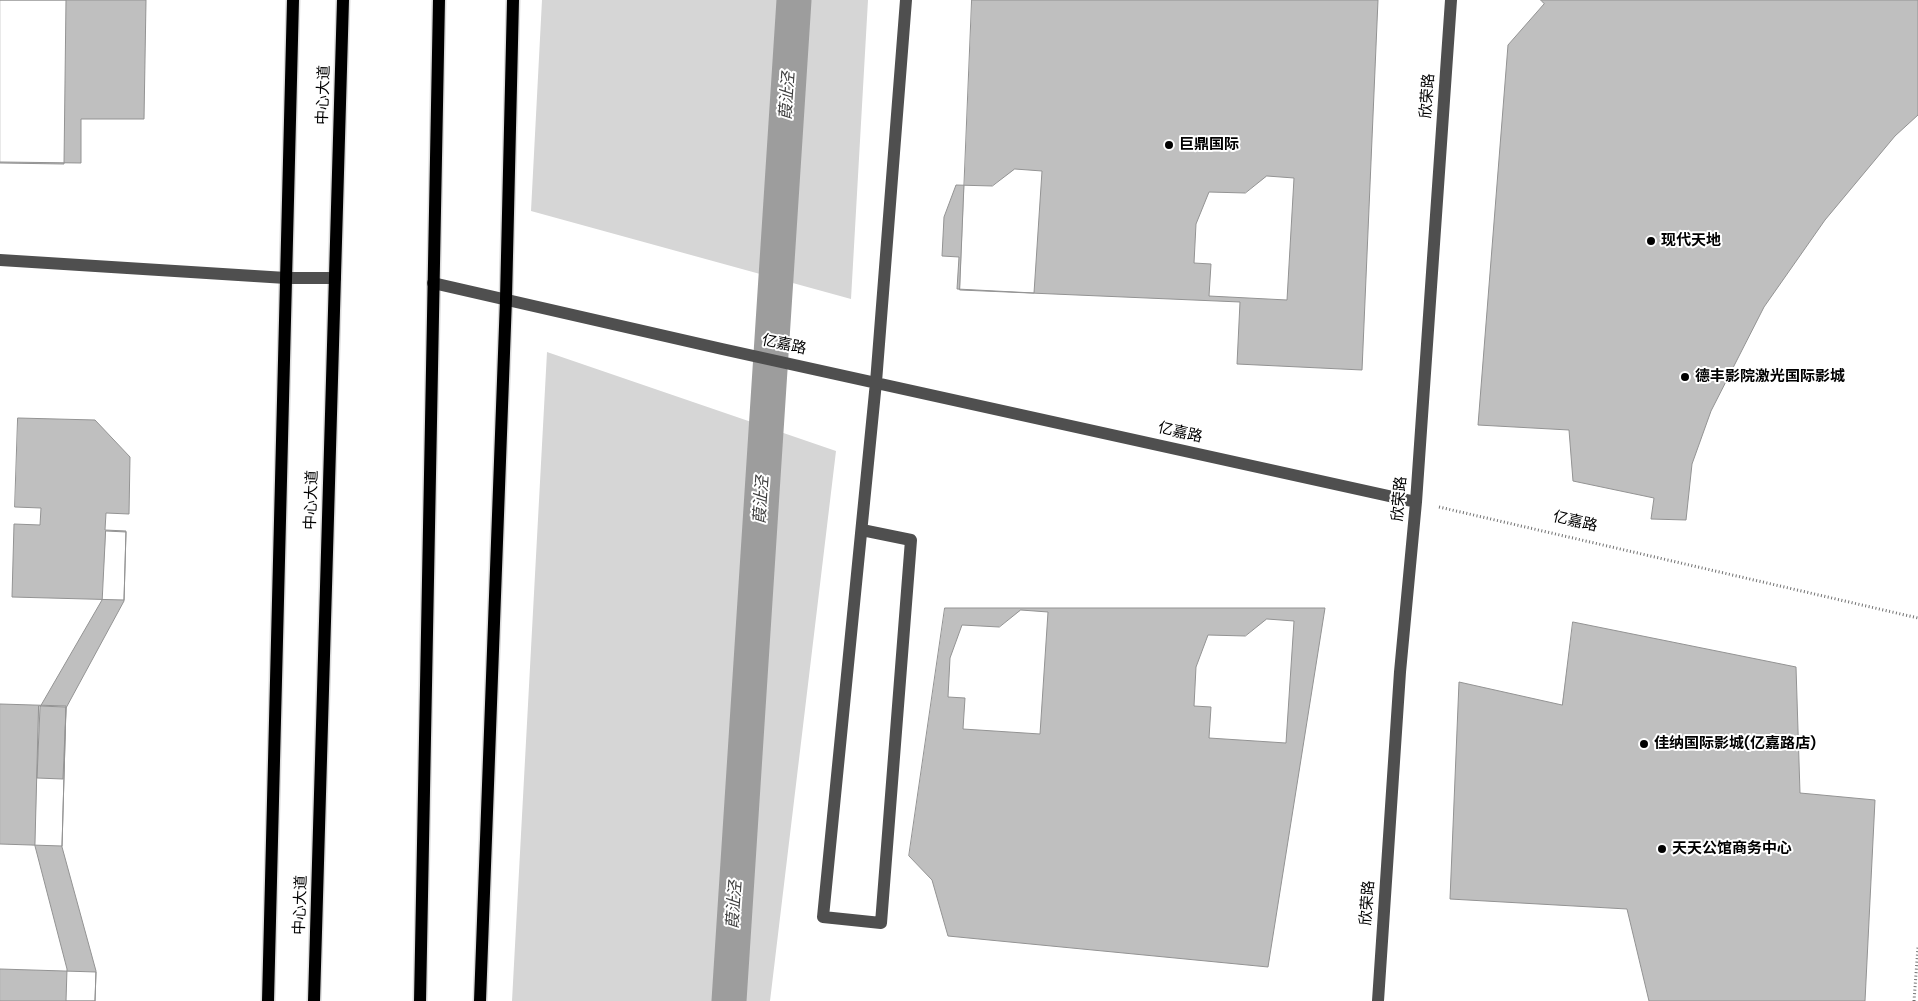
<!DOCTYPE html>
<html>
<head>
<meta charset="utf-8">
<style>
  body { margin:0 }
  canvas { display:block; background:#fff }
</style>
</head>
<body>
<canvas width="1918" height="1001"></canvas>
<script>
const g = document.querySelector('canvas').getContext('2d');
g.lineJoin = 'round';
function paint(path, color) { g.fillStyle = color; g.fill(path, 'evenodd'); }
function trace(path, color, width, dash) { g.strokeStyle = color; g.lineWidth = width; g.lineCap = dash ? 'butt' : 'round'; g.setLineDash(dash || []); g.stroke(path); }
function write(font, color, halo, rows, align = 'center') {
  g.font = font + ' "DM Sans","Noto Sans SC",sans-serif'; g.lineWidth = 4; g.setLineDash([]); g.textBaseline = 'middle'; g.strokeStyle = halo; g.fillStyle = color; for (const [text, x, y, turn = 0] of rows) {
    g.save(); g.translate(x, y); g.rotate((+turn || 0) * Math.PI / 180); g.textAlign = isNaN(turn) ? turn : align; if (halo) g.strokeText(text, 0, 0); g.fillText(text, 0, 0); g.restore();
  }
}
paint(new Path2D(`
  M542 0H868L851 299 531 211Z
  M547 352 836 451 770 1001H512Z`), '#d6d6d6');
trace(new Path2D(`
  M729 1001 794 0`), '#9d9d9d', 35);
const building = new Path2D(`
  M0 0H146L144 119H81V163L0 162Z
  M0 0H66L64 164 0 163Z
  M972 0H1378L1362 370 1237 364 1240 302 960 290Z
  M1541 0H1918V115L1895 136 1825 220 1764 307 1711 411 1692 464 1686 520 1651 519 1654 498 1573 481 1569 430 1478 425 1508 45 1544 4Z
  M1015 169 1042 171 1034 293 957 289 959 257 942 256 944 217 956 185 992 186Z
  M1267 176 1294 178 1287 300 1209 296 1211 264 1194 263 1196 224 1209 192 1245 193Z
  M18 418 95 420 130 457 129 514 106 513 105 530 126 531 124 600 12 597 14 524 40 525 41 508 15 507Z
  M106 531 126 532 124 601 66 708 63 779 37 778 40 707 102 600Z
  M945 608H1325L1268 967 948 936 932 880 909 856Z
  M1021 610 1048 612 1040 734 963 729 965 698 948 697 950 658 962 625 999 627Z
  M1267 619 1294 621 1286 743 1209 738 1211 707 1194 706 1196 667 1208 635 1245 636Z
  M1573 622 1796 667 1800 793 1875 800 1865 1001H1649L1627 909 1450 899 1459 682 1562 705Z
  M0 704 66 706 62 846 0 844Z
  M39 706 66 707 62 847 96 971 95 1001H66L67 969 35 846Z
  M0 969 96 972 95 1001H0Z`);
paint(building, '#bfbfbf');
trace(building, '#939393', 1);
const major = new Path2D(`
  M268 1001 293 0
  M314 1001 343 0
  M420 1001 439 0
  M480 1001 506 299 513 0`);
trace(major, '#dbdbdb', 15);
trace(new Path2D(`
  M1439 507 1918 618
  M1914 1001 1918 947`), '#717171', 3, [1, 2.5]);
trace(new Path2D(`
  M0 260 286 278H335
  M433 283 722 349 1416 502
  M862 530 911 540 881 923 823 917 876 382 906 0
  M1378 1001 1400 672 1416 502 1451 0`), '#4f4f4f', 12);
trace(major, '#000', 12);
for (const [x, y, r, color] of [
  [1169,145,5,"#000"],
  [1651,241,5,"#000"],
  [1685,377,5,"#000"],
  [1644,744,5,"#000"],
  [1662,849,5,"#000"]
]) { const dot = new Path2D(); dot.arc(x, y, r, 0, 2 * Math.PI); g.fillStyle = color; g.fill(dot); trace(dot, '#fff', 2); }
write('15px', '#000', '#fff', [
  ["中心大道",324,95,-88],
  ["欣荣路",1428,96,-86],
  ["亿嘉路",784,345,12],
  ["亿嘉路",1180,433,13],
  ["欣荣路",1400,499,-85],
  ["中心大道",312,500,-88],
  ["亿嘉路",1575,522,13],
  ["欣荣路",1368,903,-86],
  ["中心大道",301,905,-88]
]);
write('bold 15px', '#000', '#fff', [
  ["巨鼎国际",1179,145],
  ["现代天地",1661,241],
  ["德丰影院激光国际影城",1695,377],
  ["佳纳国际影城(亿嘉路店)",1654,744],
  ["天天公馆商务中心",1672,849]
], 'left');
write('italic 16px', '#3e3e3e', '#fff', [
  ["葭沚泾",788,96,-86],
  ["葭沚泾",762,500,-86],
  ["葭沚泾",735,905,-86]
]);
</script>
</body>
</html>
